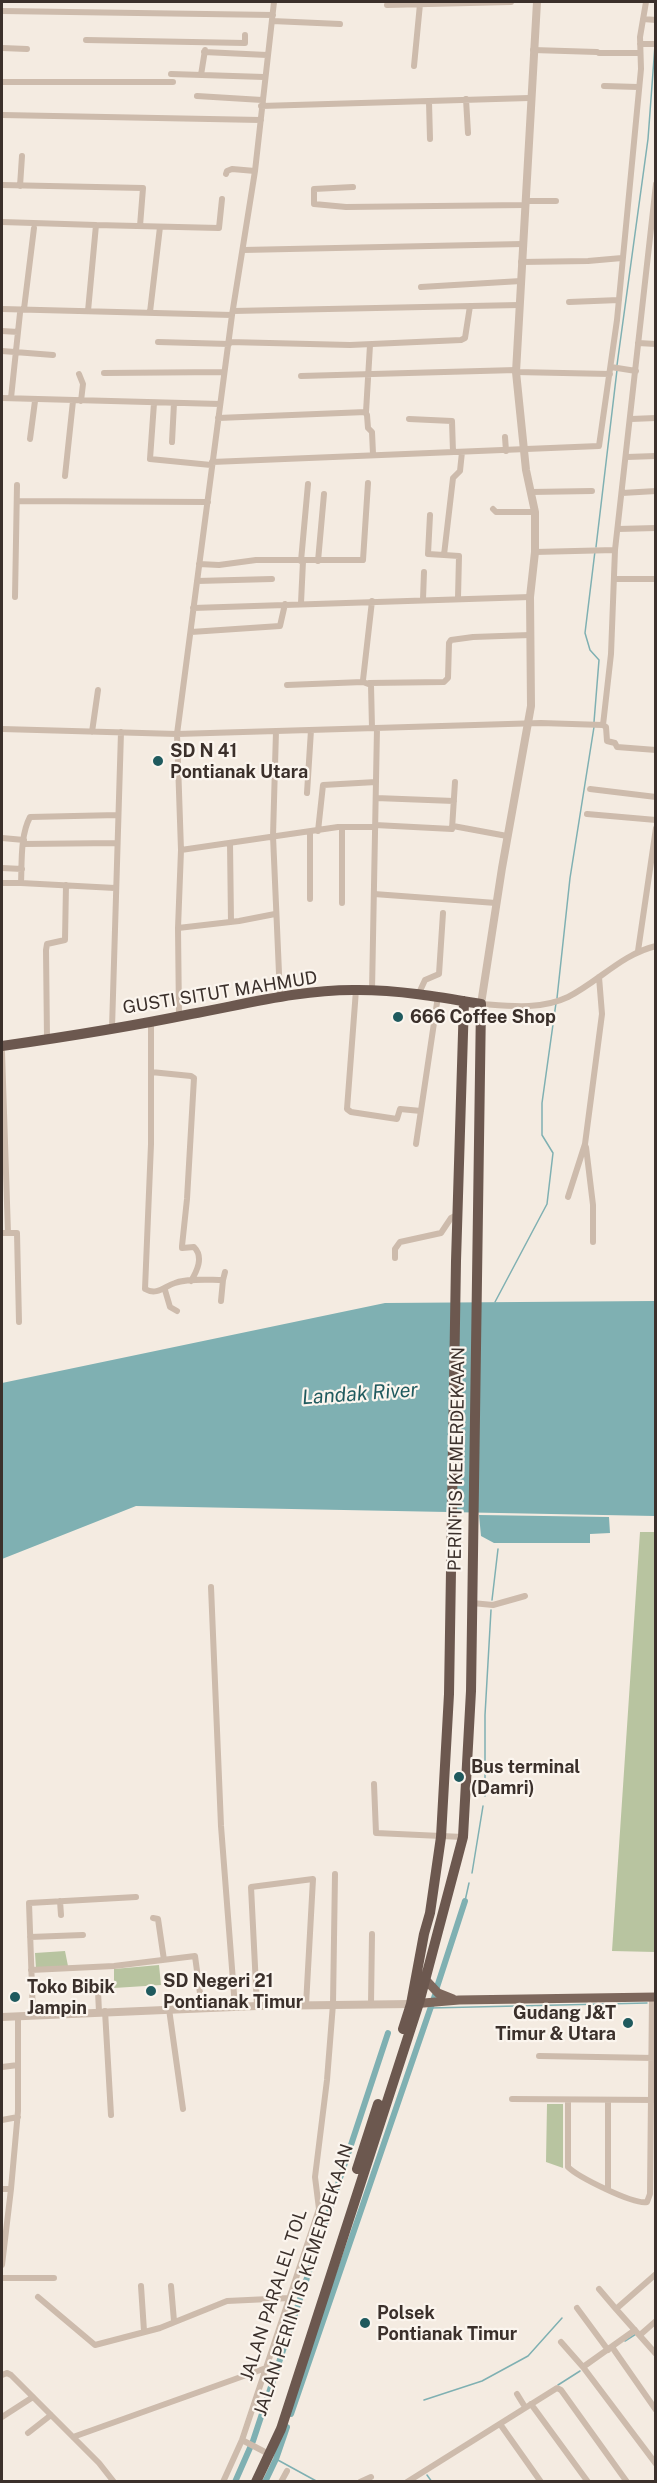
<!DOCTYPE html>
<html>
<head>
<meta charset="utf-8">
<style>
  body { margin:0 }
  #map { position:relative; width:657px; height:2483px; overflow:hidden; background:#f4ebe1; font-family:"Public Sans",sans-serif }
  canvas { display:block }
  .frame { position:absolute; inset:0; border:3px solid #3b302b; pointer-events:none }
</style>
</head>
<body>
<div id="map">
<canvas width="657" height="2483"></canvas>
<div class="frame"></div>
</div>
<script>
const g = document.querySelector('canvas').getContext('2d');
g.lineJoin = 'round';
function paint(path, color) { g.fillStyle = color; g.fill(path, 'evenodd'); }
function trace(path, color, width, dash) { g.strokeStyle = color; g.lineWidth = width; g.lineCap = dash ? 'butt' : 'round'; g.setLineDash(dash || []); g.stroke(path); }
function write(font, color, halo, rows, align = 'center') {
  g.font = font + ' "Public Sans",sans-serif'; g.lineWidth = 4.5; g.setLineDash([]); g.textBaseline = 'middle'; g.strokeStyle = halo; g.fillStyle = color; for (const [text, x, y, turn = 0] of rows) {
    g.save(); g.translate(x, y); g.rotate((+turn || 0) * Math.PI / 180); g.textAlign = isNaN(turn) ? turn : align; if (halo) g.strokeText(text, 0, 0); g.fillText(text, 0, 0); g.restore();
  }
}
paint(new Path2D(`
  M640 1532H656L655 1952 612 1951Z
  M65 1951 68 1966 36 1968 35 1953Z
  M159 1965 161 1985 114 1988V1969Z
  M547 2104H563V2168L546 2162Z`), '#b8c4a0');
paint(new Path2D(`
  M655 1301V1516L136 1506 2 1559V1383L385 1303Z
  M479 1515 609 1517 610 1533 590 1534V1543H494L481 1536Z`), '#7fb0b2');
trace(new Path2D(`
  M617 365 648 139 655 45
  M596 547 617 370
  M594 722 599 660 590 650 585 633 595 551
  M557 998 570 878 594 727
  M495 1302 547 1204 553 1153 542 1135V1103L556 1003
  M492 1600 498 1549
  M485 1796V1715L491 1610
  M472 1873 483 1806
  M465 1901 469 1883
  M430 2008 647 2003
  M625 2341 636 2334
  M558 2385 580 2371
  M424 2400 482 2381 528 2356 562 2318
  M276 2459 318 2482
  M427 2475 432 2482`), '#7fb0b2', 1.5);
trace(new Path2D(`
  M437 1987 465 1901
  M291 2414 435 1995
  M235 2482 253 2441 388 2033
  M265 2482 276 2459 287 2427`), '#7fb0b2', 6);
trace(new Path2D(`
  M387 5 511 2
  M2 11 273 15
  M643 19 656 20
  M272 21 340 24
  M86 40 245 43V35
  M640 44H656
  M2 48 27 49
  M533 50 597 52
  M204 52 267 55
  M599 53H640
  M414 66 420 4
  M171 74 264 77
  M201 75 205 50
  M2 82H173
  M604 86 638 87
  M197 96 262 100
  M466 99 468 133
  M429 102 430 139
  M261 106 529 98
  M2 115 261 120
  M226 174 227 171 232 169 255 171
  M656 184 615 550 611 654 603 725 606 727 607 741 615 743 617 747 656 750
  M2 185 143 188 140 226
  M20 186 22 156
  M353 187 314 189V204L346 207 525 205
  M525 201H556
  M2 222 96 225
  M243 250 522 244
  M521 262 588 261 622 258
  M421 287 521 281
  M569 302 619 300
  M2 309 232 315
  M24 309 34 228
  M88 311 96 225 219 228 222 199
  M233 311 519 305
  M150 312 160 227
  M2 331 18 332
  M158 342 229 344
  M229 342 350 345 461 340 465 338 470 306
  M638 343 656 344
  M2 351 53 355
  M611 367 636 371
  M516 372 610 374
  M104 373 224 372
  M79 374 83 384 81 401
  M301 376 516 370
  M2 398 220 404
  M11 398 20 313
  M154 403 150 459 211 465
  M365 412 367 415 368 428 372 432 373 454
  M218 418 366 412 370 345
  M409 419 452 421 453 452
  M631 419 656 418
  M505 437 506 451
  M30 439 35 401
  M172 442 174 403
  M627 457 656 456
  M212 462 599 446 617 320 641 69 640 37 646 2
  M65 476 73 401
  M531 492 592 491
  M622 493 656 491
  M18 501 208 502
  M493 509 496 512H535
  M430 515 428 554 444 555 453 478 460 471 462 452
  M618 529 656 528
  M535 552 615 550
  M444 555 459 556 458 598
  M301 561 308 484
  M318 561 324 494
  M199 564 219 565 256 560H363L368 483
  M614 579H656
  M197 581 272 579
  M15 597 17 485
  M423 599 424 572
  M372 601 363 680V682L371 685 372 728
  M301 603 303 561
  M193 608 530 597
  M191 632 280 626 285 604
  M369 683 444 682 448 678 449 643 451 640 473 637 530 635
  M287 685 363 682
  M2 729 177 734 541 723 603 725
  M276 731 273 836 280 996
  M92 732 98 690
  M590 789 656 797
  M307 793 311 730
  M376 798 454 801
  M587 814 656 820
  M375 825 452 829 455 782
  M453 826 507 836
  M342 827V903
  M318 831 323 785 376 782
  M2 838 24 840
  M230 843 231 922
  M23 844 117 843
  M181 850 338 827H375
  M2 868 22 869
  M2 883H21C22 863 20 836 30 817L118 815
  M21 883 115 888
  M374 894 496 903
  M310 899V832
  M178 928 239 921 275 914
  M638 951 656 828
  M356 990 347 1109 351 1112 397 1119 400 1109 421 1111
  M372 991 377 728
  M419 993 425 980 439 974 443 913
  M481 1004C509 1006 541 1010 568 997 598 982 622 954 656 946
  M179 1017 178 928 181 850 177 734 232 315 255 171 274 2
  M151 1021V1144L145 1289C157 1296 165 1286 175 1283 189 1278 208 1280 223 1280L225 1272
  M112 1028 121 732
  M47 1039 46 950 47 944 65 940 66 885
  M2 1052 8 1233
  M151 1072 191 1076 194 1078 187 1199 182 1246V1248L194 1247C204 1257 197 1271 191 1281
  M416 1144 438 996
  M586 1147 593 1205V1242
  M568 1197 585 1144 602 1014 599 977
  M2 1233H17L19 1322
  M395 1258V1249L400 1242 441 1233 451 1218 457 1215
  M165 1290 170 1307 177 1311
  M221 1301 223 1280
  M211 1587 221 1826 235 2007
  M472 1603 493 1605 525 1596
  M374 1784 376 1833 463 1837
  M60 1901 61 1915
  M153 1918 158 1919 164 1960
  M30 1937 83 1935
  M31 1970 114 1966 195 1956 202 2008
  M98 1991 99 2012
  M371 2004 372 1934
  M257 2006 251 1887 313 1879 306 2005
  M169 2009 183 2109
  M105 2011 111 2115
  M33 2016 29 1903 136 1897
  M539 2056 655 2058
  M2 2067 18 2065
  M512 2099 656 2100
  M568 2100V2167C578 2177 634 2205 647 2202L650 2194 652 1997
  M2 2120 18 2117
  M2 2189H11L18 2111V2016
  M608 2189V2100
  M2 2265 11 2189
  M656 2274 616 2309 656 2354
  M2 2278H54
  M141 2286 144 2331
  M171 2286 174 2321
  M599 2289 616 2309
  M38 2297 95 2345 160 2328 227 2301 290 2298
  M577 2308 608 2350
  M640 2335 656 2321
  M561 2342 583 2367 656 2464
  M612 2347 656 2410
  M583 2367 635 2330
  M2 2375 7 2373 11 2375 99 2463 114 2482
  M517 2394 525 2407
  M531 2404 588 2482
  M2 2417 33 2397
  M500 2424 541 2482
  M28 2433 51 2415
  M73 2437 266 2368
  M242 2440 265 2452
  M223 2482 242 2440 319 2209 315 2177 327 2080 333 2004 335 1874
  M281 2482 287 2471
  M360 2482 371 2477
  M407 2482 557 2388 561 2390 627 2482`), '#cdbbac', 6);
trace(new Path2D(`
  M481 1004 502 868 531 706 530 597 535 552V512L526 470 516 372 537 2
  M2 2017 257 2006 411 2004`), '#cdbbac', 8);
trace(new Path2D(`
  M424 1978 438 1993 453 1999
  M412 2004 459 2000 656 1997`), '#7d675c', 9);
trace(new Path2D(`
  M2 1046C65 1037 128 1027 191 1014 246 1004 302 989 358 990 400 990 440 997 481 1004L471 1691 463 1837 419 2003 281 2429 256 2482
  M403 2029 411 2004 424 1934 430 1913 441 1837 449 1694 456 1261 464 1001
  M357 2169 378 2104`), '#6c584f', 10);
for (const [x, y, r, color] of [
  [158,761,6,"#1f5a5e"],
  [398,1017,6,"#1f5a5e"],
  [459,1777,6,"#1f5a5e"],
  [151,1991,6,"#1f5a5e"],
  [15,1997,6,"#1f5a5e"],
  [628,2023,6,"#1f5a5e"],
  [365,2323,6,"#1f5a5e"]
]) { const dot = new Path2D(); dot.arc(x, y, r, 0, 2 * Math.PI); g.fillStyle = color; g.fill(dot); trace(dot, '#fbf5ee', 2); }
write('bold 18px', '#3b302b', '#fbf5ee', [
  ["SD N 41",170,751],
  ["Pontianak Utara",170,772],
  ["666 Coffee Shop",410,1017],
  ["Bus terminal",471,1767],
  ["(Damri)",471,1788],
  ["SD Negeri 21",163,1981],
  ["Pontianak Timur",163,2002],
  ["Toko Bibik",27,1987],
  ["Jampin",27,2008],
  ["Gudang J&T",616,2013,"right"],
  ["Timur & Utara",616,2034,"right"],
  ["Polsek",377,2313],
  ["Pontianak Timur",377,2334]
], 'left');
write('18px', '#3b302b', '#fbf5ee', [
  ["GUSTI SITUT MAHMUD",220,993,-9],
  ["PERINTIS KEMERDEKAAN",457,1459,-89],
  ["JALAN PERINTIS KEMERDEKAAN",304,2280,-72],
  ["JALAN PARALEL TOL",274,2295,-72]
]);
write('italic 20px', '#1f5a5e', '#fbf5ee', [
  ["Landak River",360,1394,-4]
]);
</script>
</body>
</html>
